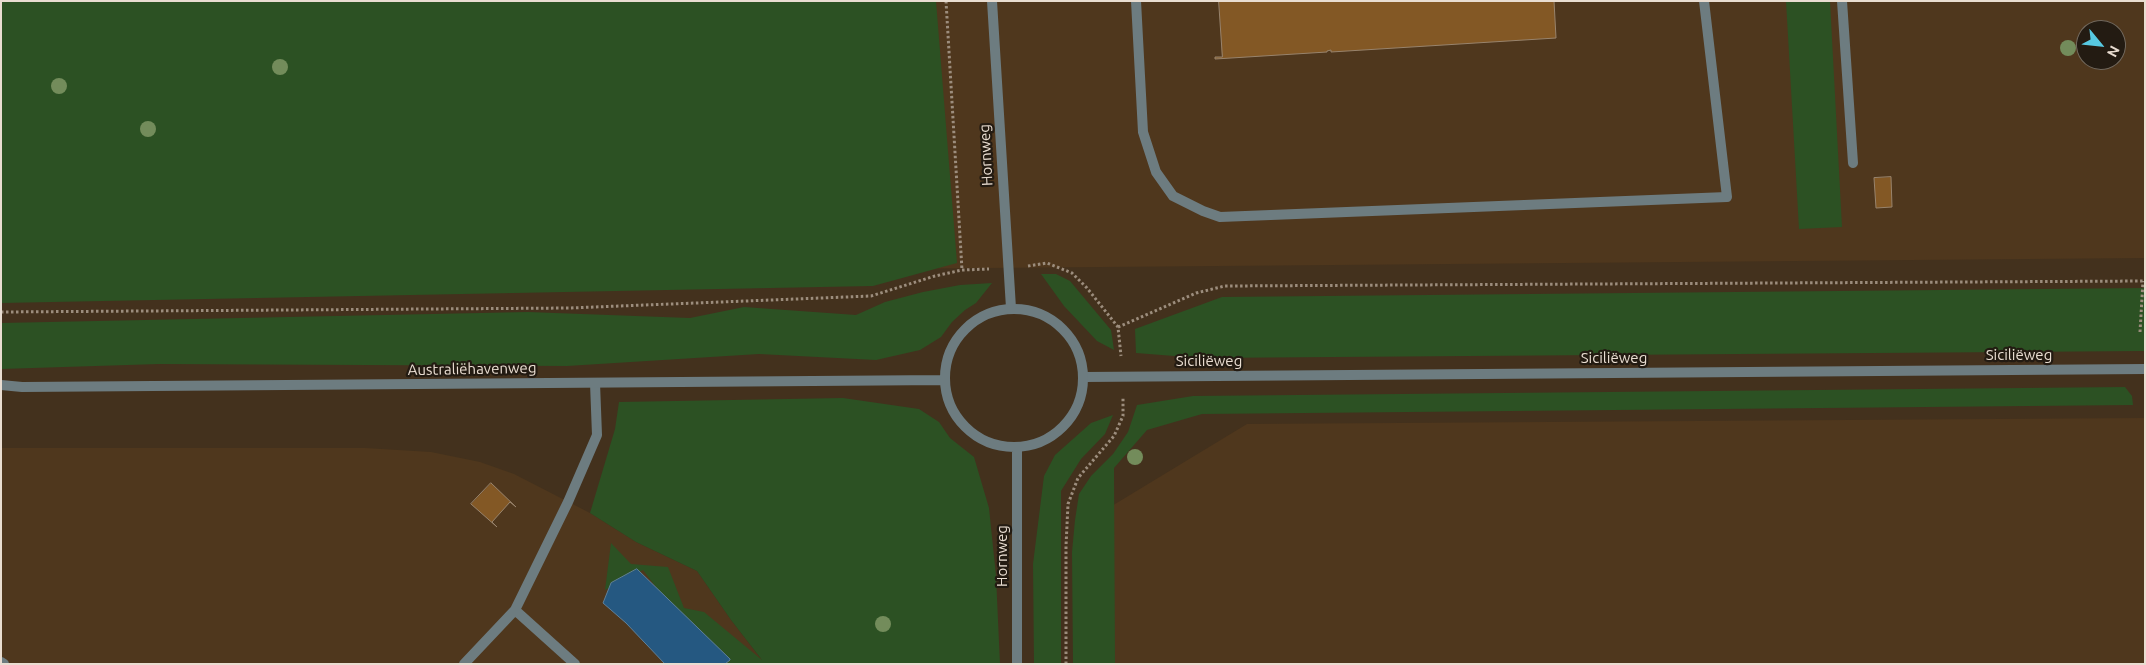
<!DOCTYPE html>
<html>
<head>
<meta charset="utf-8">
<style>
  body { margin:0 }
  #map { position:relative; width:2146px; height:665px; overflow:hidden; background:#43311d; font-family:Ubuntu,sans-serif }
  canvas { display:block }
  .frame { position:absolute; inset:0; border:2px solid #e9ddd1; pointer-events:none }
  .north { position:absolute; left:2076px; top:20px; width:50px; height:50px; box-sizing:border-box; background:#231b12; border:1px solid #72695e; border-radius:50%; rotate:118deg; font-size:14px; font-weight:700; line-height:20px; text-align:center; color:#e9ddd1 }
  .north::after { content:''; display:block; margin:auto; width:18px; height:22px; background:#57c9e2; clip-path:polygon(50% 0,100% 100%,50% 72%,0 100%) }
</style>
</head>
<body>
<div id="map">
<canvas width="2146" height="665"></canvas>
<div class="frame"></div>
<div class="north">N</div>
</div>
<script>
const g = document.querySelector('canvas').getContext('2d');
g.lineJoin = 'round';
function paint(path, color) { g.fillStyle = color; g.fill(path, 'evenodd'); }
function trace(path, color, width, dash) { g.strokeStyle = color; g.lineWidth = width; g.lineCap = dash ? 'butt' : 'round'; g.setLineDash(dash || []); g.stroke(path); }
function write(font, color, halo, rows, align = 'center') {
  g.font = font + ' Ubuntu,sans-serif'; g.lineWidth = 4.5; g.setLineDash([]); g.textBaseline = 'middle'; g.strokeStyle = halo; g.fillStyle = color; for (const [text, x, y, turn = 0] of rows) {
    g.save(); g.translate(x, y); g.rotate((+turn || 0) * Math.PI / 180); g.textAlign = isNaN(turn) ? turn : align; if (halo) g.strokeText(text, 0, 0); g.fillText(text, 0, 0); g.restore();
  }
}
paint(new Path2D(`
  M1 1H2145V258L408 273ZM2086 30H2116V60H2086Z
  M2145 418V664H1094L1092 518 1247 424Z
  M1 448H365L431 452 480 462 514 474 590 513 636 542 697 571 731 620 765 664H1Z`), '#4f371d');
paint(new Path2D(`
  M1 1H936L957 263 873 286 1 303Z
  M1786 1H1830L1842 227 1799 229Z
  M1041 274H1056L1070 281 1111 330 1114 350 1097 341 1064 306Z
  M992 283 976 303 965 310 952 322 941 337 920 350 876 360 759 354 567 366 159 364 1 369V323L528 312 690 318 744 307 856 315 885 302 923 292 960 285Z
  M2145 288V351L1200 358 1136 353 1135 329 1222 297Z
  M2125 387 2132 396 2133 405 1202 414 1147 430 1114 468 1115 664H1073L1072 552 1075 520 1079 494 1091 476 1113 454 1128 432 1137 405 1193 396Z
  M843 398 919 409 939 422 950 438 974 457 989 508 996 576 1000 664H726L687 628 643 570 605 590 611 543 631 564 668 567 684 608 704 612 762 660 731 620 697 571 636 542 590 513 615 429 619 402Z
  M1113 415 1105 434 1081 459 1061 491V664H1034L1033 564 1044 476 1055 455 1091 423Z`), '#2c5123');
const water = new Path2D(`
  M637 569 730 659V660L725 664H665L626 623 603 603 611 583Z`);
paint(water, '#255881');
trace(water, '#608099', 1);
const building = new Path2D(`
  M1219 1H1554L1556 38 1331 52V50L1327 51V52L1215 59V57H1222Z
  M1891 177 1892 207 1876 208 1874 178Z
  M491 483 516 507 510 502 492 522 497 527 471 504Z`);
paint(building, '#835825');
trace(building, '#98836c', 1);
trace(new Path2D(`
  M946 1 962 270
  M1028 266 1047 263 1072 273 1087 288 1118 327 1121 356
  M1 312 570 308 871 296 935 276 962 270 989 269
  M1118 327 1196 293 1225 286 2145 281
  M2140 332 2143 281
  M1066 664V546L1068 504 1078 478 1114 436 1123 416V397`), '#9c8d7d', 3, [2.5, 2.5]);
trace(new Path2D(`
  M1136 1 1143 132 1156 172 1173 196 1203 211 1220 217 1727 197 1704 1
  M1842 1 1853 163
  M515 610 575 664
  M1 662 4 664
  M464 664 515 610 568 502 597 435 595 383`), '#6d7c80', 10);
trace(new Path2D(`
  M992 1 1011 308
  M1084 377 2145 369`), '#6d7c80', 10);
trace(new Path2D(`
  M945 378a69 69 0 1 1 138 0a69 69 0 1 1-138 0Z
  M1 385 22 387 944 380
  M1017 664V448`), '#6d7c80', 10);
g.fillStyle = '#738c5b';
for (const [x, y] of [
  [2068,48],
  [280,67],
  [59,86],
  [148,129],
  [1135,457],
  [883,624]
]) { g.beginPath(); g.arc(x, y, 8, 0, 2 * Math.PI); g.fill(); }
write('15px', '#e9ddd1', '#231b12', [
  ["Hornweg",986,155,-93],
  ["Siciliëweg",2019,355],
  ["Siciliëweg",1614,358],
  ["Siciliëweg",1209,361],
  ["Australiëhavenweg",472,369,-1],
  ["Hornweg",1002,556,-90]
]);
</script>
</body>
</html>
